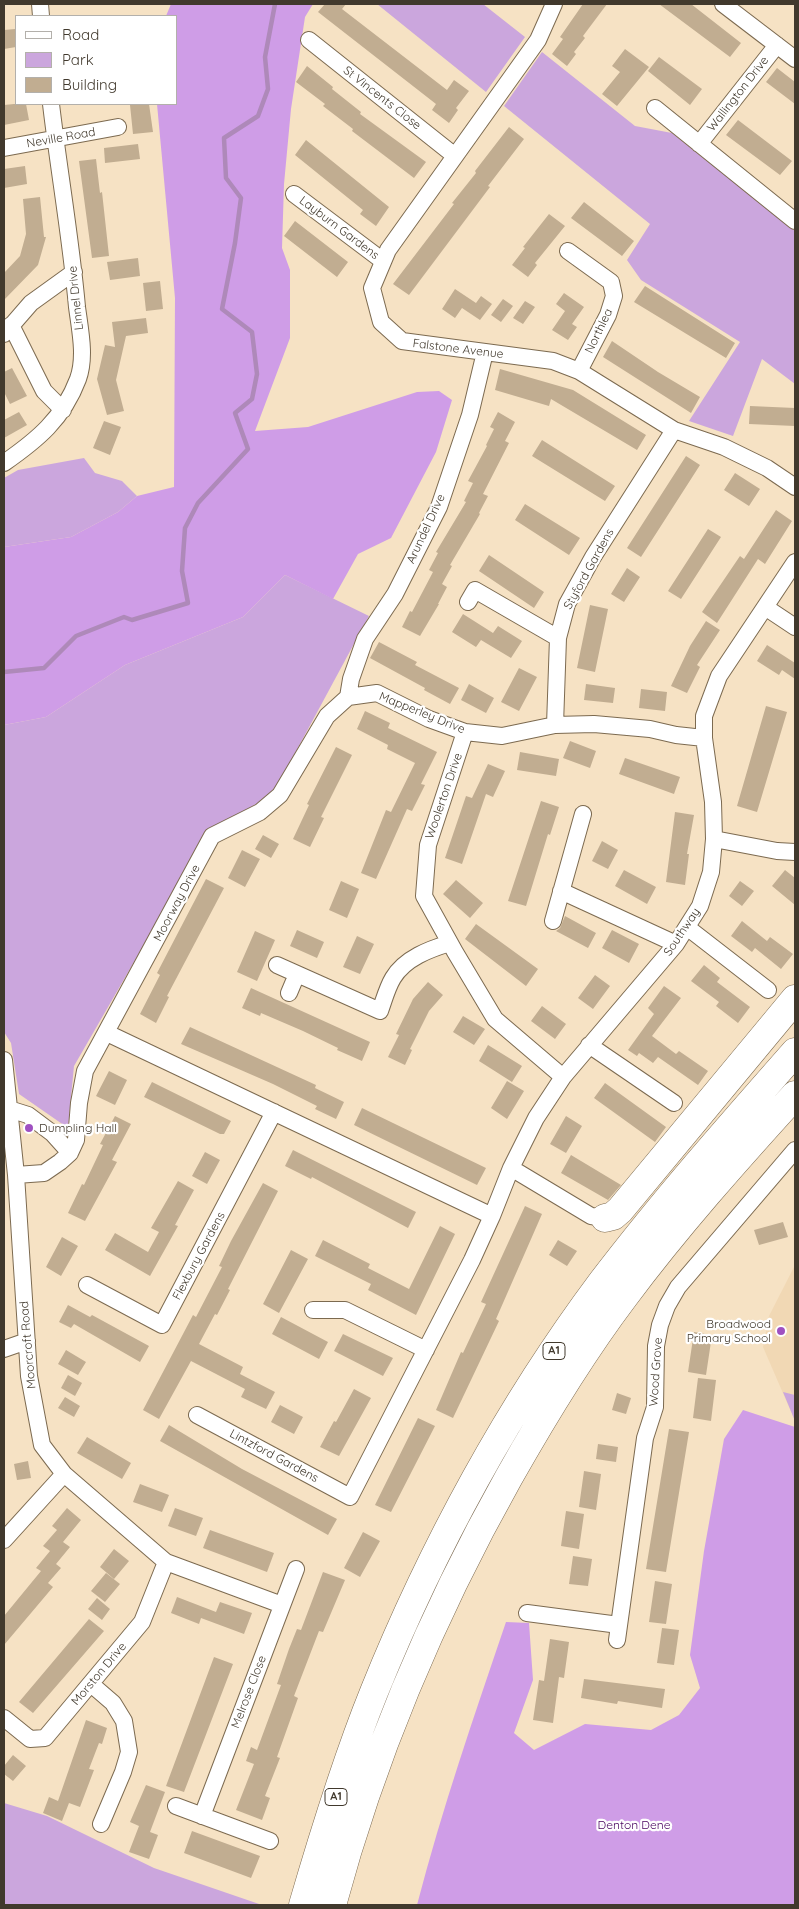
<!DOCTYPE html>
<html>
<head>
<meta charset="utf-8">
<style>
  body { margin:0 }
  #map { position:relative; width:799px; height:1909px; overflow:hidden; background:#f6e2c4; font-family:Quicksand,sans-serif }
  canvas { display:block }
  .frame { position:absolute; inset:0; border:5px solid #41392d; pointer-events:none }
  .legend { position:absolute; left:15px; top:15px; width:162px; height:90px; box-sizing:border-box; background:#fff; border:1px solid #b3b0ab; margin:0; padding:6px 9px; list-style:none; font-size:15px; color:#41392d }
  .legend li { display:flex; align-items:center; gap:10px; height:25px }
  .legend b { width:25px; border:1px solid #b3b0ab }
</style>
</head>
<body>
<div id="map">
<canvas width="799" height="1909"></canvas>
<div class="frame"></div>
<ul class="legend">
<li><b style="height:6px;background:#fff"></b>Road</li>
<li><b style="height:14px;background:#cba6dd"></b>Park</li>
<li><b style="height:14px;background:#c1ad91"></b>Building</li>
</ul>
</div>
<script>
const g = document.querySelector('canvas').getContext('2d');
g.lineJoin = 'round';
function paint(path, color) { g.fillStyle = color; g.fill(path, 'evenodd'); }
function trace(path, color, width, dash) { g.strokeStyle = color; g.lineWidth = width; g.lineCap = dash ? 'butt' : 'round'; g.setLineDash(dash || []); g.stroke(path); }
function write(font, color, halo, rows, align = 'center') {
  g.font = font + ' Quicksand,sans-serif'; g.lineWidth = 4.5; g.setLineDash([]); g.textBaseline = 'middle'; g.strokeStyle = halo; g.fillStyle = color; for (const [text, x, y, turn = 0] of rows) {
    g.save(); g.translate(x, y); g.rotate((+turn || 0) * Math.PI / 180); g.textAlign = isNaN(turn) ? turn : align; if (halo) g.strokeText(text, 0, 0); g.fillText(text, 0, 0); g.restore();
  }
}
paint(new Path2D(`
  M795 1265V1421L763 1347 769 1316Z`), '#f1d8b4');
paint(new Path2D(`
  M377 4H483L525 37 486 92Z
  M542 52 635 126 672 133 795 231V384L762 359 733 436 689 421 740 342 641 280 627 260 650 224 504 106Z
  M84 458 95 473 122 481 137 496 118 512 71 537 4 547V478L18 470Z
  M285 575 369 616 273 794 209 832 74 1066 68 1128 19 1094 11 1043 4 1032V725L46 717 125 665 243 617Z
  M783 1392 795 1395V1421Z
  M4 1803 47 1816 154 1868 262 1905H4Z`), '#cba6dd');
paint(new Path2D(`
  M171 4H313L305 17 291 109 284 184 282 248 290 270V338L255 431 308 427 417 392 439 391 452 400 436 452 391 538 358 554 333 599 285 575 243 617 125 665 46 717 4 725V547L71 537 118 512 137 496 174 487 175 298 157 104H176V16H166Z
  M743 1410 795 1427V1905H417C442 1809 474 1716 506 1622L529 1623 533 1680 514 1733 534 1750 585 1724 651 1730 679 1715 700 1688 690 1655 704 1551 724 1439Z`), '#cf9de7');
trace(new Path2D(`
  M4 672 44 668 76 636 124 617 132 620 188 603 182 571 185 528 198 503 248 449 235 413 252 399 257 374 252 332 222 309 235 243 241 198 226 178 224 138 258 116 268 89 265 57 275 4`), '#ae89b9', 4.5);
paint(new Path2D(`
  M325 4H346L342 9 447 90 454 80 469 91 456 108 458 110 449 123 432 110 436 104 318 12Z
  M583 4H607L583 36 585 38 574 52 576 54 567 66 552 54 563 39 560 37Z
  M659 4H691L741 43 730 57Z
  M15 29 16 47 4 49V30Z
  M625 49 649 67 617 106 602 94 620 72 612 66Z
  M659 57 702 89 690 105 648 71Z
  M307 66 333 87 332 89 361 112 360 114 426 162 414 178 352 131 353 129 323 106 325 104 296 82Z
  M777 68 795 82V104L766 82Z
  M14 104H26L29 120 4 125V105Z
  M136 104H149L153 132 133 134 130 105Z
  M738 120 792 161 780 175 726 135Z
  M509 127 524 139 488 186 490 187 409 295 393 284 454 204 452 203 476 173 475 171Z
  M306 140 389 207 376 226 360 214 363 210 295 155Z
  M138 144 140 159 105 163 104 148Z
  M96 159 100 193 102 192 109 256 92 258 79 161Z
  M25 166 27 184 4 188V169Z
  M40 197 44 237H46L38 265 4 300V273L20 256 26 234 23 199Z
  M584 202 634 241 622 256 571 218Z
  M549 214 565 226 535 263 537 265 528 277 512 265 525 248 523 247Z
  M295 221 348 262 337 277 284 236Z
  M138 258 140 276 110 280 107 262Z
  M160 281 163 309 146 311 143 283Z
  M645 286 735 343 726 358 634 302Z
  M455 289 476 303 481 296 492 304 480 320 462 308 455 318 442 309Z
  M564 293 584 307 572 324 577 327 568 340 552 330 565 311 556 304Z
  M503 299 513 306 501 322 491 315Z
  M525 301 535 307 523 324 513 318Z
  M146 318 148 333 126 336 116 380 124 411 107 415 97 379 105 345 115 347 112 322Z
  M612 341 658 372 700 397 691 413 603 357Z
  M12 368 27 396 10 404 4 392V372Z
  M500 369 573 390 646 435 637 450 551 399 549 406 495 390Z
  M750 406 795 408V426L749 424Z
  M19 412 27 425 4 438V420Z
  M498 412 515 422 505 441 509 443 483 494 488 496 479 513 480 514 450 565 452 566 442 584 447 587 438 604H439L420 636 402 627 410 611 412 612 433 572 429 570 438 553 436 552 466 502 464 501 473 483 468 481 487 446 486 445 494 429 490 427Z
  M104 421 121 427 110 455 93 448Z
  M542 440 615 486 605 501 532 456Z
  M686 456 700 465 641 557 627 548Z
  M735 473 760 489 749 506 724 490Z
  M525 504 580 538 569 555 515 520Z
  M776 510 792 521 765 564 758 559 717 623 702 612 740 556 744 559Z
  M708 529 721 537 681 599 668 591Z
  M489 555 544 592 534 608 479 571Z
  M627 568 640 577 624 602 611 594Z
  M590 605 608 609 595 672 577 668Z
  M463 614 493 633 498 626 522 641 511 658 481 640 476 647 452 632Z
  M706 621 720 630 697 665 700 667 687 693 671 686 690 646Z
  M379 642 417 662 415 665 459 688 450 704 424 690 425 688 370 658Z
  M767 645 795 663V679L782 670 779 675 757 661Z
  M519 668 537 677 519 711 501 702Z
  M469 684 494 698 486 713 461 700Z
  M586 684 615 688 613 703 584 700Z
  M641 689 667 692 665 711 639 708Z
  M766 706 787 712 757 812 737 806Z
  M365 711 390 723 388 728 437 752 421 784 425 785 412 811 407 809 376 879 361 873 386 810 391 812 415 763 387 749 388 745 357 729Z
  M570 741 596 751 590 768 563 758Z
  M336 747 352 755 321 817 324 818 310 847 293 839 309 805 307 804Z
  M520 752 559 759 556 776 517 770Z
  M625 758 680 777 674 794 619 774Z
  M488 764 505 771 493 797 486 794 462 864 445 858 466 796 472 798Z
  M541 801 559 807 550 835 548 834 526 906 508 901Z
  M675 812 694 815 687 854H689L685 885 666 882Z
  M263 835 279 844 271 858 255 849Z
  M602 841 618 850 608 869 592 861Z
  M242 850 260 859 245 887 228 878Z
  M624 870 656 887 647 904 615 886Z
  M785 870 795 878V905L772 886Z
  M206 879 224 888 167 996 169 997 156 1023 140 1014 160 975 157 973Z
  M456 880 483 903 470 918 443 894Z
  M341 881 359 889 347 918 329 910Z
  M740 881 754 891 742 906 729 896Z
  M565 916 596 933 588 948 556 931 560 928Z
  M742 921 767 941 770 937 793 954 781 969 755 948 752 952 731 936Z
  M476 924 538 969 526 986 465 939Z
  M297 930 324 942 317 958 290 946Z
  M612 930 639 944 629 963 602 948Z
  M255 931 275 940 257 981 237 972Z
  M357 936 374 944 360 974 343 967Z
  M704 965 720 978 717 982 750 1007 738 1023 716 1006 719 1002 691 981Z
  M595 975 610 986 593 1009 578 998Z
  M428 982 443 995 429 1011 410 1049 412 1050 405 1065 388 1057 399 1035 396 1034 413 999Z
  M664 986 681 998 652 1036 676 1054 679 1051 708 1071 698 1085 658 1057 653 1063 639 1053 637 1056 628 1050 654 1014 648 1008Z
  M251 988 370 1042 362 1061 337 1050 338 1048 303 1031 261 1013 260 1016 242 1008Z
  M542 1006 566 1024 555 1039 531 1021Z
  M463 1016 485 1029 474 1045 453 1032Z
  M190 1027 316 1085 315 1088 344 1102 336 1119 315 1109 317 1106 273 1084 181 1044Z
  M488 1045 522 1066 512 1082 479 1061Z
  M109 1071 127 1080 115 1105 96 1096Z
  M507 1081 524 1091 507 1119 491 1108Z
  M152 1082 231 1121 224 1134H220L144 1097Z
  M605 1083 666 1127 655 1142 594 1098Z
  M362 1108 486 1168 477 1185 354 1125Z
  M115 1116 131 1124 112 1160 117 1162 85 1221 68 1213 82 1184 84 1185 103 1145 100 1144Z
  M566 1116 582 1126 566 1153 550 1144Z
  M293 1150 416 1212 408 1228 312 1177 311 1179 285 1166Z
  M205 1152 220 1160 207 1184 192 1176Z
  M571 1155 621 1185 608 1200 561 1173Z
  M178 1181 194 1190 175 1225 178 1226 150 1276 105 1250 115 1233 148 1252 159 1232 151 1228Z
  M263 1183 278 1191 228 1289 230 1290 217 1315 215 1314 199 1344 243 1367 240 1374 275 1392 266 1409 241 1397 245 1389 191 1361 159 1419 143 1410 193 1315 196 1317 222 1267 219 1266 231 1241Z
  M525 1206 542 1214 496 1319 499 1321 453 1418 436 1410 461 1352 463 1353 486 1304 481 1302Z
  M783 1222 788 1237 759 1245 754 1230Z
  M440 1226 455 1234 416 1315 368 1290 371 1284 315 1256 323 1240 370 1264 368 1268 409 1289Z
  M62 1237 78 1246 61 1276 46 1267Z
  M558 1240 577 1251 567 1266 549 1255Z
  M291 1250 308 1259 279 1313 263 1304Z
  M68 1305 90 1317 92 1315 149 1346 140 1362 74 1324 71 1328 59 1322Z
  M281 1317 328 1342 319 1359 272 1334Z
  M694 1332 712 1335 706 1375 688 1372Z
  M343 1334 393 1358 383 1376 334 1351Z
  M66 1350 86 1362 78 1375 58 1364Z
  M68 1375 82 1383 75 1396 61 1388Z
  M698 1378 716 1380 711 1421 693 1418Z
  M354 1389 371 1398 339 1456 320 1447 334 1421 336 1422Z
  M617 1393 631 1398 626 1414 612 1410Z
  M65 1397 80 1406 74 1417 58 1408Z
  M280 1405 303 1417 294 1434 271 1422Z
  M418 1418 435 1426 391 1512 375 1505Z
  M169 1425 242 1469 337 1519 328 1535 160 1441Z
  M669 1429 689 1432 666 1572 646 1569Z
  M87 1437 131 1463 122 1479 77 1453Z
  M598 1444 618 1447 616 1462 596 1459Z
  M28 1461 31 1478 17 1480 14 1464Z
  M584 1471 601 1474 596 1510 579 1507Z
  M140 1484 169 1495 162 1512 133 1502Z
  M67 1508 81 1520 63 1542 70 1547 56 1564 61 1568 48 1583 53 1587 4 1645V1616L41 1571 36 1568 50 1551 43 1546 57 1530 52 1526Z
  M175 1508 203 1518 196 1536 168 1526Z
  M566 1511 584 1514 579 1549 561 1546Z
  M210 1530 274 1553 267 1572 203 1548Z
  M363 1532 380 1541 360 1577 344 1568Z
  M114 1549 129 1561 114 1579 100 1567Z
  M573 1556 592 1559 588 1586 569 1584Z
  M323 1572 345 1580 323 1632 319 1631 294 1696 298 1698 277 1757 280 1758 265 1796 270 1798 262 1820 236 1810 254 1764 246 1761 251 1747 257 1750 281 1685 277 1684 289 1649 297 1629 301 1630Z
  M106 1573 120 1584 105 1602 91 1591Z
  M655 1581 672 1584 666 1624 649 1622Z
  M177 1597 216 1612 220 1602 252 1613 244 1634 201 1618 199 1624 171 1613Z
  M97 1598 110 1609 102 1620 88 1609Z
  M89 1619 104 1631 33 1713 19 1702Z
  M662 1628 679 1630 674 1665 657 1663Z
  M550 1639 569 1642 564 1678 559 1677 553 1723 533 1720 539 1680 544 1681Z
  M214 1657 233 1664 184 1792 166 1786Z
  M584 1679 665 1689 662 1708 618 1701 617 1704 581 1698Z
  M86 1720 107 1728 102 1744 99 1743 89 1769 94 1770 80 1807 69 1803 62 1821 43 1813 49 1797 58 1801Z
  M13 1755 26 1766 13 1781 4 1774V1766Z
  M146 1785 165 1792 150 1832 158 1835 149 1859 129 1852 139 1826 130 1822Z
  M192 1831 260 1856 251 1878 184 1853Z`), '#c1ad91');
const street = new Path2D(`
  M40 4 41 16
  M554 4 538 40 388 250 372 288 381 322 402 341 553 361 579 371 674 430 724 447 767 468 795 487
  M723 4 795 59
  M309 40 455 156
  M655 108 795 221
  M699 144 777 45
  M4 148 118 127
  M294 194 383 261
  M568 251 611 282 614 296 608 315 579 371
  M11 325 44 391 63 410
  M4 334 31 303 74 272
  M4 463C37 440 63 419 78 379 86 357 80 330 77 307 71 239 59 172 51 104
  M468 602 475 590 558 638
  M765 607 795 627
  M348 697 351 679 365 639 395 594 439 507 470 415 485 352
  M348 697 377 693 429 719 465 732 502 736 555 725 594 724 650 729 676 735 704 738
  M555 725 558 638 567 604 593 557 674 430
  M465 732 428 845 424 896 455 952 495 1019 563 1077
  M714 839 777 851 795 852
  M561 891 676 944
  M553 921 583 814
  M688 928 768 990
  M277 965 380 1011C384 1000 387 988 393 978 405 958 430 949 450 943
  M289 993 297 974
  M107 1033 492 1216
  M589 1045 674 1103
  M4 1060 16 1175 29 1376 42 1445 64 1474 166 1562 282 1605
  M9 1109 28 1115 52 1133 70 1153
  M511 1168 591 1216 605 1218
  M16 1175 44 1173 60 1162 70 1153 76 1140 79 1103 85 1071 212 836 260 812 280 795 327 716 348 697
  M87 1285 162 1325 274 1112
  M313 1310H345L426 1350
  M4 1349 27 1341
  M197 1415 350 1497 472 1260 492 1216 511 1168 536 1118 563 1077 676 944 700 906 711 872 714 839 713 802 704 738V716L719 676 795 562
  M4 1540 64 1474
  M527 1613 619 1625
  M617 1640 645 1438 655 1407 656 1346 660 1325 667 1306 678 1287 795 1150
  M91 1684 113 1703 124 1721 129 1752 123 1772 101 1824
  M4 1718 30 1739 45 1738 142 1622 166 1562
  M176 1806 270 1841
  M202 1816 296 1569`);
const highway = new Path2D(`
  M605 1218 613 1216 620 1210 795 999
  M303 1905C324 1833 346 1761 374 1692 432 1548 510 1405 602 1282 663 1202 729 1127 795 1052
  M332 1905C373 1753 432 1614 509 1477 544 1415 581 1354 624 1297 677 1226 736 1160 795 1095`);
trace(street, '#7c6a50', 18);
trace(highway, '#7c6a50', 29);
trace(street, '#fff', 16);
trace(highway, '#fff', 28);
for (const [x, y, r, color] of [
  [29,1128,5,"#9f50c1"],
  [781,1331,5,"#9f50c1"]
]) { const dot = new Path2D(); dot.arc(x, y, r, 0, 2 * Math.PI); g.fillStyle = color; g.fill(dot); trace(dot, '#fff', 2); }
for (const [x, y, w] of [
  [554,1351,22],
  [336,1797,22]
]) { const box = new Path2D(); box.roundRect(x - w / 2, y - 8.5, w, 17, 4); g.fillStyle = '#fff'; g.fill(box); trace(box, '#41392d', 1); }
write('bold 11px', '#41392d', null, [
  ["A1",554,1351],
  ["A1",336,1797]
]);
write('12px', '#41392d', '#fff', [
  ["Wallington Drive",738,94,-52],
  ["St Vincents Close",382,98,38],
  ["Neville Road",61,138,-10],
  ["Layburn Gardens",339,228,37],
  ["Linnel Drive",76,298,-96],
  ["Northlea",599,331,-64],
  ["Falstone Avenue",458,349,7],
  ["Arundel Drive",426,529,-65],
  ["Styford Gardens",589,569,-61],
  ["Mapperley Drive",422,713,22],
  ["Woolerton Drive",444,796,-71],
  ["Moorway Drive",177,903,-62],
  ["Southway",682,932,-56],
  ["Flexbury Gardens",199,1256,-62],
  ["Moorcroft Road",28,1345,-95],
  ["Wood Grove",656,1372,-86],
  ["Lintzford Gardens",274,1456,28],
  ["Morston Drive",99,1674,-50],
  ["Melrose Close",249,1692,-69]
]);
write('12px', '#41392d', '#fff', [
  ["Dumpling Hall",39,1128],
  ["Broadwood",771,1324,"right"],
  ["Primary School",771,1338,"right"]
], 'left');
write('12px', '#47025e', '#fff', [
  ["Denton Dene",634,1825]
]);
</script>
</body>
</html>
